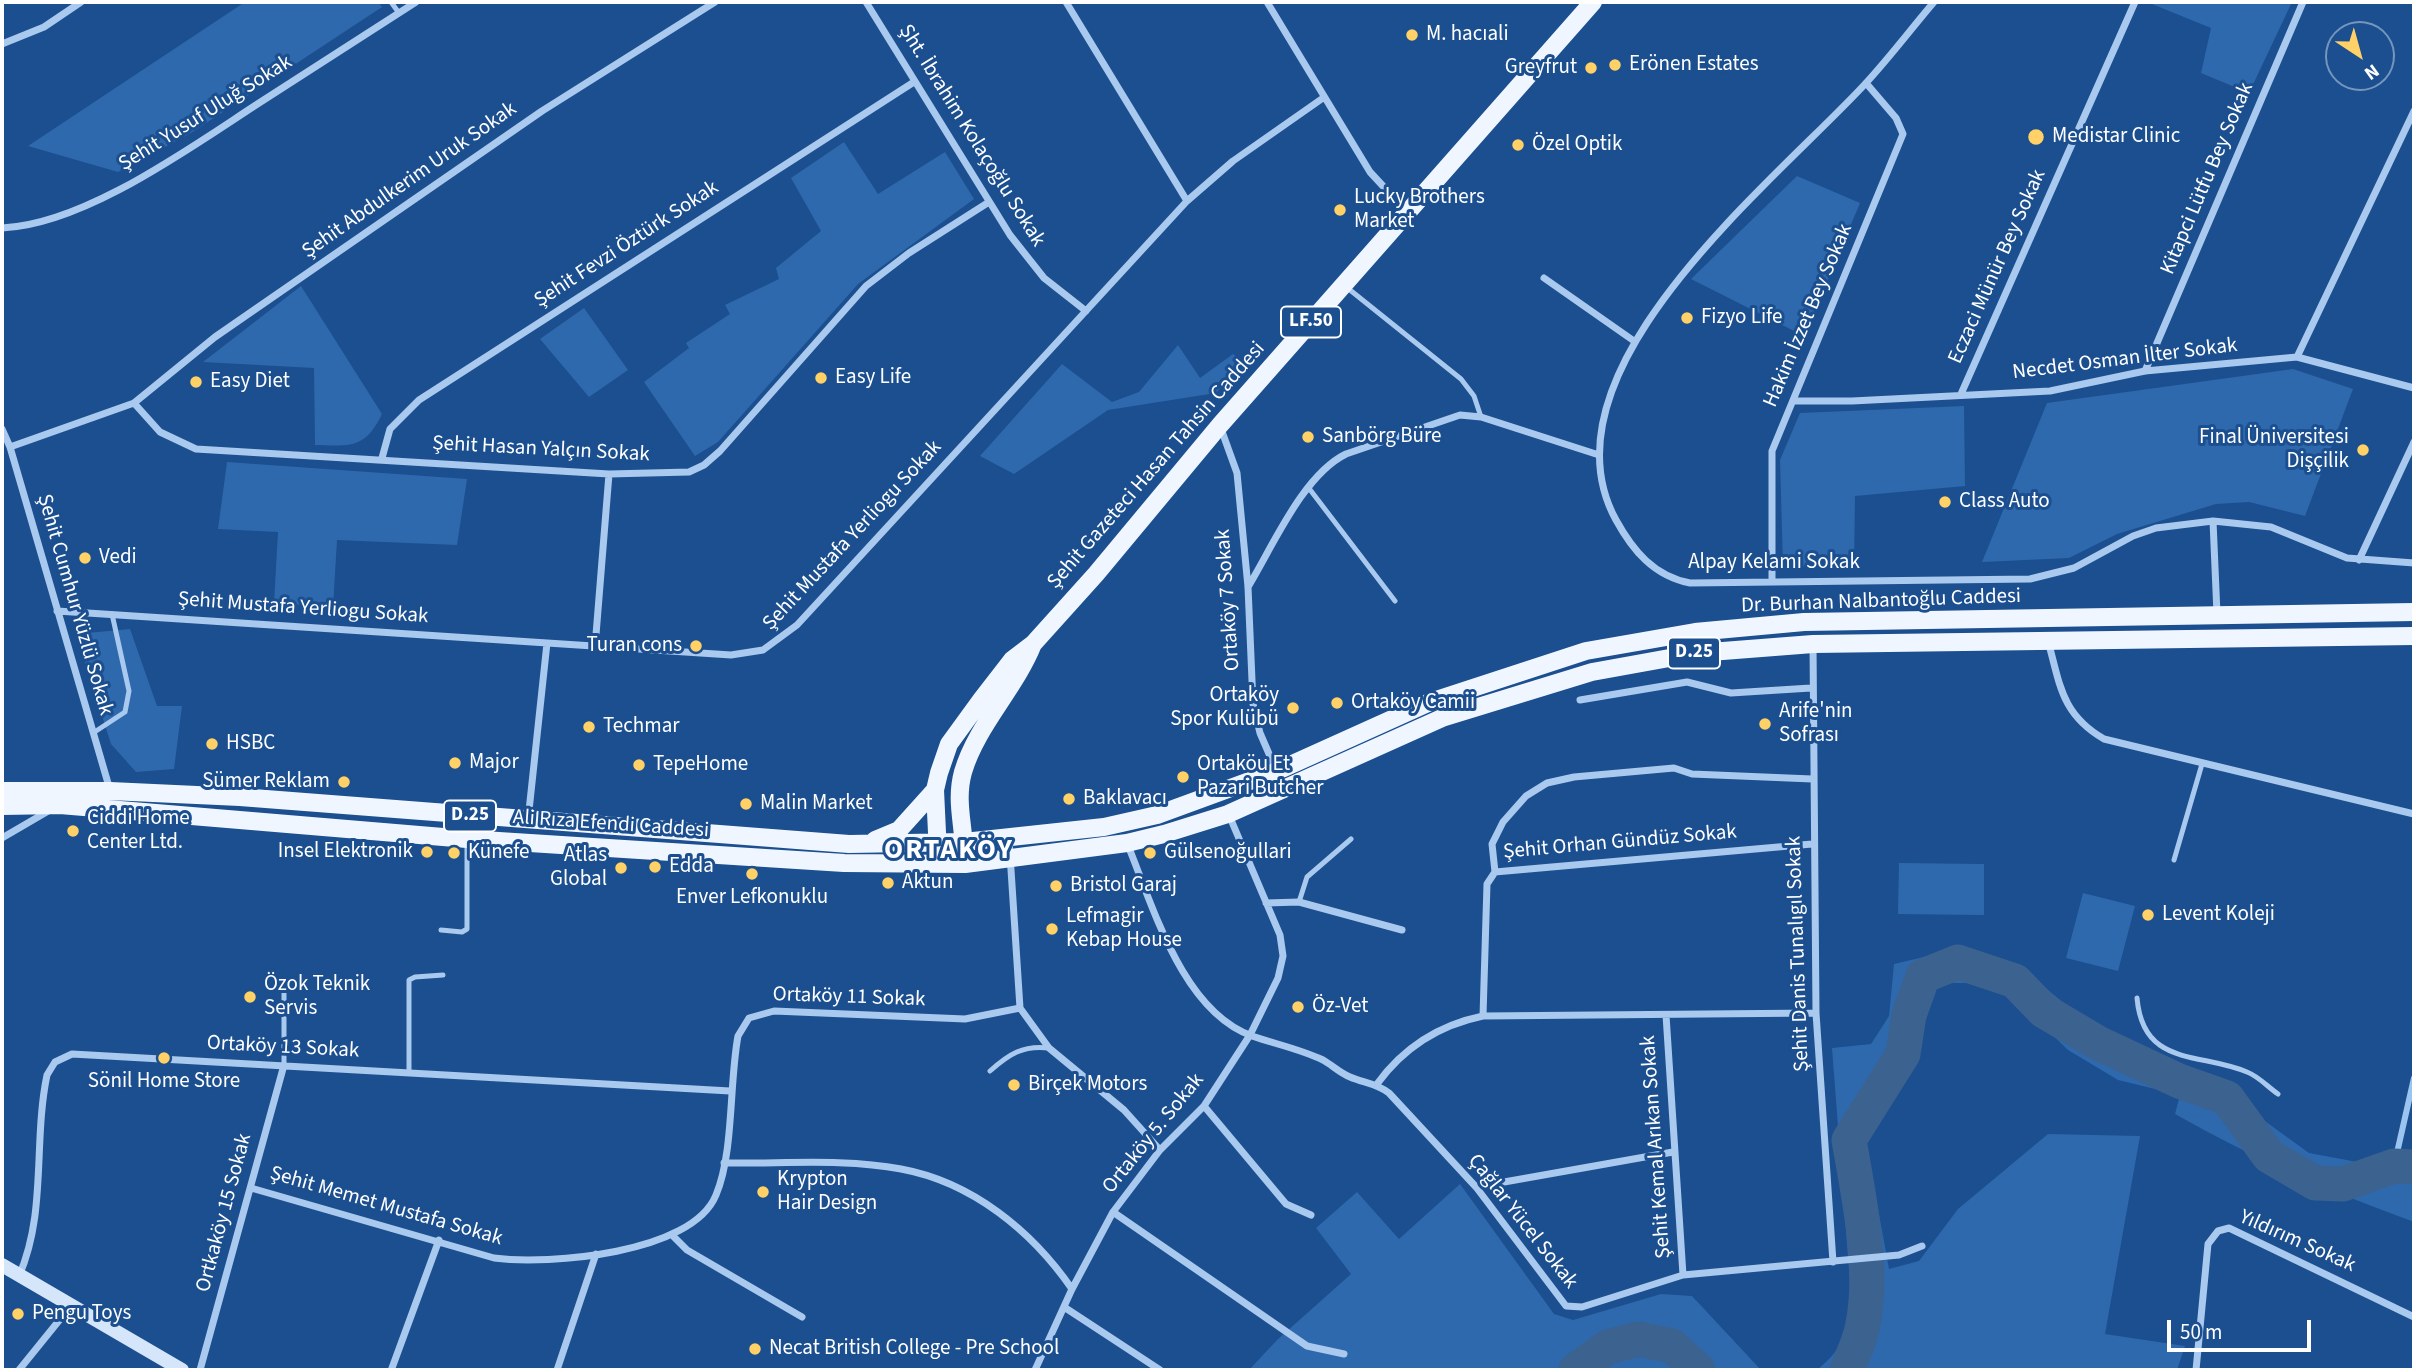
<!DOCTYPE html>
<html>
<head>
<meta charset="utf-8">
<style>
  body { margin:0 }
  #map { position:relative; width:2416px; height:1372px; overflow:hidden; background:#1b4f8f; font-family:"Source Sans 3",sans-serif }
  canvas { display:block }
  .frame { position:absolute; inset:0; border:4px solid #fff; pointer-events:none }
  .north { position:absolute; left:2325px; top:21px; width:70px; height:70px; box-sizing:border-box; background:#1b4f8f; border:2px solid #7695bc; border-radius:50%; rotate:144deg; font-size:19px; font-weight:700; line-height:28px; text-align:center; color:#fff }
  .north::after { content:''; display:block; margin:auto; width:24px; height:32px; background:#ffd166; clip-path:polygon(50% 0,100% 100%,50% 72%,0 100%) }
  .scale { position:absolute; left:2167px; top:1320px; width:144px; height:32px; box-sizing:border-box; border:4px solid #fff; border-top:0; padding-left:9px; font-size:21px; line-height:24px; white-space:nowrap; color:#fff; -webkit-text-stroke:5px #1b4f8f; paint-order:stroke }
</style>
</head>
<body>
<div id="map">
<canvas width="2416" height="1372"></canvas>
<div class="frame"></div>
<div class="north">N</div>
<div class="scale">50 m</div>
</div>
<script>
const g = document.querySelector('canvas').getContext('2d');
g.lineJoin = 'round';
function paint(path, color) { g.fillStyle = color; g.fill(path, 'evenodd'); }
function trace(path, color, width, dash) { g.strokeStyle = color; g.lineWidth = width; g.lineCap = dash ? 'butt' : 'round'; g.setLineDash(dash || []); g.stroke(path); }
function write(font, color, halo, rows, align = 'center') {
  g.font = font + ' "Source Sans 3",sans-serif'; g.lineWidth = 6; g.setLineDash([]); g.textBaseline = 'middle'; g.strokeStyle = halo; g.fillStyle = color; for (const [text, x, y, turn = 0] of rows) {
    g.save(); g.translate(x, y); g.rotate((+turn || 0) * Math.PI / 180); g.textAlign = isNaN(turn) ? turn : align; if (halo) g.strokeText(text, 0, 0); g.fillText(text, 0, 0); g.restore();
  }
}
paint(new Path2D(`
  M245 2H378L382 7 191 133 118 172 28 146Z
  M2147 2H2292L2249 93 2201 73 2211 28Z
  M844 142 878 194 945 152 974 199 858 284 718 442 695 456 644 382 689 348 686 343 730 314 725 305 779 279 776 268 821 231 791 178Z
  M1797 176 1860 203 1804 336 1691 279Z
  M301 286 382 414C365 449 351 446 315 445L314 368 203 362Z
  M584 308 628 370 589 397 540 339Z
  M1178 345 1200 378 1233 354 1243 362 1216 393 1108 410 1014 474 980 456 1062 364 1112 402 1139 392Z
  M2293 369 2353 389 2305 516 2249 502 2216 504 2117 534 2069 558 1982 562 2047 403Z
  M1964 406 1965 486 1855 496 1854 568 1783 566 1780 460 1800 413Z
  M227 462 467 479 457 545 337 540 333 607 274 603 278 532 218 529Z
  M130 629 157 706H182L174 769 136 772 111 744 76 634Z
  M1899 863 1984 864V915L1898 914Z
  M2083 893 2135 906 2118 971 2066 958Z
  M1945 952 2021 968 2098 1031 2132 1045 2147 1056 2231 1082 2262 1119 2309 1153 2368 1164 2414 1152V1222C2332 1192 2252 1158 2175 1114L2180 1095 2118 1080 2068 1050 2013 997 1971 983H1938L1921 999 1915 1058 1879 1108 1866 1144 1889 1269 1919 1261 1958 1209 2048 1134 2140 1136 2105 1334 2185 1346 2177 1370H1817C1845 1347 1848 1331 1851 1296L1832 1048 1871 1044 1889 1016 1894 964Z
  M1460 1184 1554 1314 1573 1320 1661 1294 1692 1296 1761 1370H1249L1277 1340 1351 1274 1316 1228 1357 1192 1399 1239Z`), '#2e69ad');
trace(new Path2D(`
  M2394 1166 2414 1078`), '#9cc4f0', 6);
trace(new Path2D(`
  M1576 1370 1608 1347 1638 1339 1672 1346 1698 1370
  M1847 1370C1852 1357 1859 1343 1862 1329 1875 1271 1859 1198 1849 1140L1903 1054 1909 1015 1923 976 1958 962 2015 981 2044 1011 2098 1043 2179 1081 2227 1098 2269 1156 2315 1183 2343 1184 2394 1166 2414 1167`), '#3c6290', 35);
trace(new Path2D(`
  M391 2 399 13
  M1345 286 1461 379 1474 396 1481 417
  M1308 487 1395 601
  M93 733 125 712 129 691 112 614
  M2174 860 2202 764
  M1299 902 1307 877 1351 839
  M441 930 462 932 467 929V842
  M2137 998C2143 1067 2199 1052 2247 1072 2258 1076 2268 1087 2278 1094
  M284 1065V993
  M990 1071C1009 1054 1023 1045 1049 1048
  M409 1072V980L415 977 443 975`), '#a9c9ee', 5);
trace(new Path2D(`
  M866 2 1010 235 1044 278 1086 311
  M1066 2 1187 201
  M1267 2 1370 172 1407 212
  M1934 2C1911 29 1890 57 1866 83 1777 180 1534 370 1616 520 1633 551 1654 576 1690 583L2030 579 2074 568 2133 536 2156 528 2213 521 2271 527 2347 558 2414 563
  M2 44 44 27 81 2
  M2 228C84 225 191 147 259 103 311 69 364 36 416 2
  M1544 278 1634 341
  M2297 357 2414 111
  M2145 371 2303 2
  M1961 394 2135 2
  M1794 401H1852L2050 391 2145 371 2297 357 2414 388
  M134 403 215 337 542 111 715 2
  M1220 426 1237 473 1248 587 1253 704 1260 733 1276 770
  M2 429 10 447 110 790
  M10 447 134 403 160 432 196 449 609 474 689 472 704 465 720 451 866 286 909 253 989 202
  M382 458 390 429 419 400 914 82
  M2213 521 2217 614
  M2359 560 2414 442
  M1772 581V451L1903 134 1896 118 1866 83
  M1248 587C1273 546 1303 475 1346 454L1460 415 1481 417 1599 455
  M57 611 731 655 763 650 797 625 1187 201 1233 161 1323 98
  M2048 641C2060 684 2061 714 2104 739L2414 814
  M1813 644 1816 1013 1833 1262
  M595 647 609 474
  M1580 700 1687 682 1731 693 1811 688
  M528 820 547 643
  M2 838 50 810
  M1009 839 1020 1008 1049 1048 1124 1110 1160 1150
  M1127 843C1153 906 1182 1011 1252 1036 1275 1044 1300 1049 1323 1060 1332 1065 1340 1073 1350 1077 1364 1083 1376 1083 1389 1093L1476 1187 1566 1306 1582 1307 1683 1275 1899 1255 1922 1246
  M1495 872 1492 844 1503 822 1526 796 1547 783 1574 777 1674 768 1692 774 1812 779
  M1266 903 1299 902 1402 930
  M1666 1015 1683 1275
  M1483 1016 1487 884 1495 872 1812 844
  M1377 1084C1404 1047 1439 1025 1483 1016L1816 1013
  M1204 1106 1286 1204 1311 1215
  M724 1163C782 1164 844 1158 901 1169 972 1182 1032 1231 1072 1289
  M1476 1187 1673 1152
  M251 1188 494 1258C549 1265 692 1254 716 1195 734 1152 729 1084 738 1036L749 1018 774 1011 965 1019 1020 1008
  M1113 1212 1307 1346 1344 1354
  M672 1235 687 1250 802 1317
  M19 1276C47 1212 33 1142 47 1075L55 1062 72 1054 730 1091
  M1064 1307 1160 1370
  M392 1368 439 1240
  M19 1370 70 1307
  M200 1370 284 1065
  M557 1370 596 1254
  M1035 1370 1072 1289 1113 1212 1160 1150 1204 1106 1250 1035 1278 978 1283 956 1280 935 1229 815
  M2196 1370 2208 1244 2218 1231 2229 1228 2414 1317`), '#a9c9ee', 7);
trace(new Path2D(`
  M2 1265 182 1370`), '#d6e6fa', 14);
trace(new Path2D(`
  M2 791H110L240 797 849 844 964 842 1104 827 1157 815 1277 771 1430 702 1586 651 1695 632 1804 622 2414 612
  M2 806 60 805 467 839 844 863 965 864 1127 843 1164 834 1228 814 1442 718 1592 672 1697 653 1813 644 2414 636
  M875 840 899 830 935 790
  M964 853C964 825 955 801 963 772 977 725 1015 689 1033 644
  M938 854 935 790 939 773 949 744 981 700 1012 660 1033 644 1096 574 1220 425 1593 2`), '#f0f6ff', 18);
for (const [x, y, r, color] of [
  [1412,35,7,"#ffd166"],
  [1615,65,7,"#ffd166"],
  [1591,68,7,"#ffd166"],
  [2036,137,9,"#ffd166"],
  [1518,145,7,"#ffd166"],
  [1340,210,7,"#ffd166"],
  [1687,318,7,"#ffd166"],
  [821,378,7,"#ffd166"],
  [196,382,7,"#ffd166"],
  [1308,437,7,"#ffd166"],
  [2363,450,7,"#ffd166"],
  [1945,502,7,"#ffd166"],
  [85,558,7,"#ffd166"],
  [696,646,7,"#ffd166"],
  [1337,703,7,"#ffd166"],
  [1293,708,7,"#ffd166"],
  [1765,724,7,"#ffd166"],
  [589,727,7,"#ffd166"],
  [212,744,7,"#ffd166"],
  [455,763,7,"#ffd166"],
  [639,765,7,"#ffd166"],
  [1183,777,7,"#ffd166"],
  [344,782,7,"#ffd166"],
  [1069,799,7,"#ffd166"],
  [746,804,7,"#ffd166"],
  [73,831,7,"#ffd166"],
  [427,852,7,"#ffd166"],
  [454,853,7,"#ffd166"],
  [1150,853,7,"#ffd166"],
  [655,867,7,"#ffd166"],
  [621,868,7,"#ffd166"],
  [752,874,7,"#ffd166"],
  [888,883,7,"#ffd166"],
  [1056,886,7,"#ffd166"],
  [2148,915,7,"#ffd166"],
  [1052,929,7,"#ffd166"],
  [250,997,7,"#ffd166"],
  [1298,1007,7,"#ffd166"],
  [164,1058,7,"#ffd166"],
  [1014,1085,7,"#ffd166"],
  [763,1192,7,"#ffd166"],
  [18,1314,7,"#ffd166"],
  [755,1349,7,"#ffd166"]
]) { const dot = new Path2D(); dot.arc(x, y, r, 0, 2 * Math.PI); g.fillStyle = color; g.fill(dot); trace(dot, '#1b4f8f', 2.5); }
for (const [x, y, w] of [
  [1311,322,60],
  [1694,653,52],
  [470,816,52]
]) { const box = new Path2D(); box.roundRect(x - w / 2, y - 15.5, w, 31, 5); g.fillStyle = '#1b4f8f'; g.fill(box); trace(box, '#fff', 2); }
write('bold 19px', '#fff', null, [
  ["LF.50",1311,322],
  ["D.25",1694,653],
  ["D.25",470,816]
]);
write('21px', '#fff', '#1b4f8f', [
  ["M. hacıali",1426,35],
  ["Erönen Estates",1629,65],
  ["Greyfrut",1577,68,"right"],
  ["Medistar Clinic",2052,137],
  ["Özel Optik",1532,145],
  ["Lucky Brothers",1354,198],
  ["Market",1354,222],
  ["Fizyo Life",1701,318],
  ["Easy Life",835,378],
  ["Easy Diet",210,382],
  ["Sanbörg Büre",1322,437],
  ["Final Üniversitesi",2349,438,"right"],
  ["Dişçilik",2349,462,"right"],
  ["Class Auto",1959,502],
  ["Vedi",99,558],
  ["Turan cons",682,646,"right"],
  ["Ortaköy",1279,696,"right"],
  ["Spor Kulübü",1279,720,"right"],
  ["Ortaköy Camii",1351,703],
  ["Arife'nin",1779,712],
  ["Sofrası",1779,736],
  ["Techmar",603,727],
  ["HSBC",226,744],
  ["Major",469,763],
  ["TepeHome",653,765],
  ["Ortaköu Et",1197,765],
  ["Pazari Butcher",1197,789],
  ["Sümer Reklam",330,782,"right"],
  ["Baklavacı",1083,799],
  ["Malin Market",760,804],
  ["Ciddi Home",87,819],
  ["Center Ltd.",87,843],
  ["Insel Elektronik",413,852,"right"],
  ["Künefe",468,853],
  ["Gülsenoğullari",1164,853],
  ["Atlas",607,856,"right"],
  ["Global",607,880,"right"],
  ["Edda",669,867],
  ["Aktun",902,883],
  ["Bristol Garaj",1070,886],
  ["Enver Lefkonuklu",752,898,"center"],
  ["Levent Koleji",2162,915],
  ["Lefmagir",1066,917],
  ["Kebap House",1066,941],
  ["Özok Teknik",264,985],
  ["Servis",264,1009],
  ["Öz-Vet",1312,1007],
  ["Sönil Home Store",164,1082,"center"],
  ["Birçek Motors",1028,1085],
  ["Krypton",777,1180],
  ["Hair Design",777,1204],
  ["Pengu Toys",32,1314],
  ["Necat British College - Pre School",769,1349]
], 'left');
write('21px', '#fff', '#1b4f8f', [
  ["Şehit Yusuf Uluğ Sokak",206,114,-32],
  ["Şht. İbrahim Kolaçoğlu Sokak",971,136,58],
  ["Kitapci Lütfu Bey Sokak",2208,179,-67],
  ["Şehit Abdulkerim Uruk Sokak",410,181,-35],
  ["Şehit Fevzi Öztürk Sokak",627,245,-33],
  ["Eczaci Münür Bey Sokak",1998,267,-66],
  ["Hakim İzzet Bey Sokak",1809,316,-67],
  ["Necdet Osman İlter Sokak",2125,360,-7],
  ["Şehit Hasan Yalçın Sokak",541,450,3],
  ["Şehit Gazeteci Hasan Tahsin Caddesi",1157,466,-49],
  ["Şehit Mustafa Yerliogu Sokak",853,536,-47],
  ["Alpay Kelami Sokak",1774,563],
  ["Ortaköy 7 Sokak",1229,600,-94],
  ["Dr. Burhan Nalbantoğlu Caddesi",1881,602,-2],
  ["Şehit Cumhur Yüzlü Sokak",74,605,74],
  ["Şehit Mustafa Yerliogu Sokak",303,609,4],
  ["Ali Rıza Efendi Caddesi",611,825,4],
  ["Şehit Orhan Gündüz Sokak",1620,843,-5],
  ["Şehit Danis Tunalıgıl Sokak",1799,954,-92],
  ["Ortaköy 11 Sokak",849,998,2],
  ["Ortaköy 13 Sokak",283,1048,3],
  ["Ortaköy 5. Sokak",1154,1134,-51],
  ["Şehit Kemal Arıkan Sokak",1657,1147,-94],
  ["Şehit Memet Mustafa Sokak",386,1207,16],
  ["Ortkaköy 15 Sokak",225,1213,-75],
  ["Çağlar Yücel Sokak",1522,1222,52],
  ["Yıldırım Sokak",2297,1242,24]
]);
g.letterSpacing = '2px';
write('bold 28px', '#fff', '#1b4f8f', [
  ["ORTAKÖY",949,852]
]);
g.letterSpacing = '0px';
</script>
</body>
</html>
